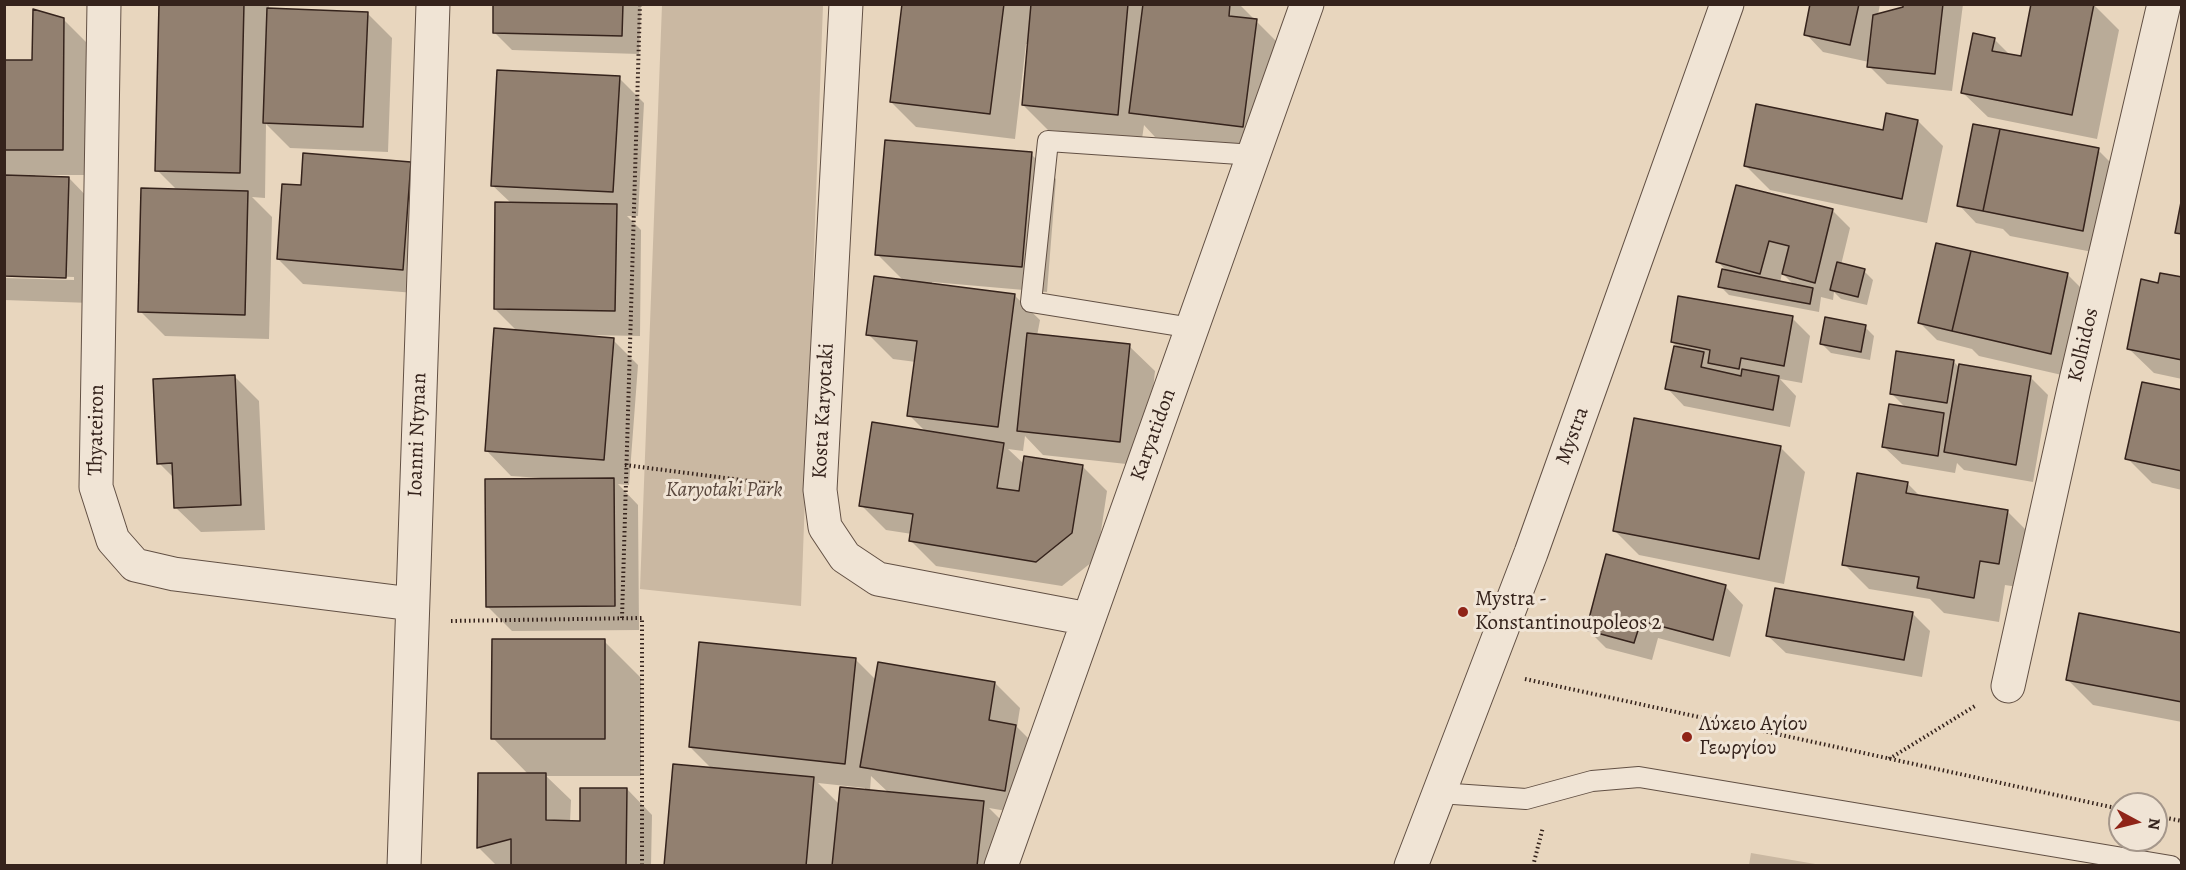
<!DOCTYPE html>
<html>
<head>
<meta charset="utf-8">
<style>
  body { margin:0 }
  #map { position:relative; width:2186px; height:870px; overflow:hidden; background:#e8d6be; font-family:Alegreya,serif }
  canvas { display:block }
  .frame { position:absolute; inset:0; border:6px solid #35231c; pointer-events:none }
  .north { position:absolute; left:2108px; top:792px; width:60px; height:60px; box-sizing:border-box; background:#f0e4d5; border:2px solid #a5978b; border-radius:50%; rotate:97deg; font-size:16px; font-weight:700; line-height:24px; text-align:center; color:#35231c }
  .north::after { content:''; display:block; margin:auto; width:21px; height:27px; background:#8f2418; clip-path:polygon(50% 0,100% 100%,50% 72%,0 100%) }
</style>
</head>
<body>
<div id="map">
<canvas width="2186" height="870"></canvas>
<div class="frame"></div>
<div class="north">N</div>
</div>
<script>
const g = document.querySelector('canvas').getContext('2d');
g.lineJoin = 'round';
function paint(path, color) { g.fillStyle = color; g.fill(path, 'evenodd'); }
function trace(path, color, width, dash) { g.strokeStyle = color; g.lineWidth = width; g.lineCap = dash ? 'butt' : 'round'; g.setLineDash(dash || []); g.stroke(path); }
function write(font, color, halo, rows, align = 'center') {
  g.font = font + ' Alegreya,serif'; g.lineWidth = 6; g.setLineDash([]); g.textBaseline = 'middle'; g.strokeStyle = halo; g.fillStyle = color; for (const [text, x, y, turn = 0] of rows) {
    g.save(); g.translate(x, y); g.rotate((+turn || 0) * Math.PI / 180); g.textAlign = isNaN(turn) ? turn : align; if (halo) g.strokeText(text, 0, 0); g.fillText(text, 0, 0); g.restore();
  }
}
paint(new Path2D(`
  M662 5H823L801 606 640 589Z
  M1751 853 1821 865H1749Z`), '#cab8a2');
paint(new Path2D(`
  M161 4H269V10L367 13 392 38 388 152 290 148 266 124 265 198 252 197 272 217 269 339 165 336 140 311 177 190 157 170Z
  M345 4H430V6Z
  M495 4H641L639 54 512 50 494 32Z
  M903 4H1239L1281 46 1268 152 1155 137 1144 125 1142 139 1048 130 1023 105 1029 44H1026L1015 139 916 127 891 102Z
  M1812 4H1880L1878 15 1904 8 1905 4H1963L1952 91 1887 84 1869 66V62L1823 52 1806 34Z
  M2094 5 2119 30 2097 139 1988 117 1962 92 1994 39 2011 56 2022 58Z
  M63 19 88 44 87 175H35V177L69 178 94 204 91 303 4 300V278L74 280V277L4 275V61H34Z
  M619 78 644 103 638 216H627L641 230 640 336 586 335V338L613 340 638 365 629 485 618 484 638 505 639 630 512 631 487 606 541 478 511 476 486 450 518 332 495 309 511 203 492 185Z
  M1918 121 1943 146 1927 223 1770 190 1745 165 1884 132Z
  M2098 150 2123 175 2108 255 2010 236 2003 229 1976 223 1959 205Z
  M1031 154 1056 179 1047 292 932 282V285L1014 295 1040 320 1037 336 1129 346 1155 371 1145 466 1043 455 1025 436 1023 451 1008 449 1025 465 1082 466 1107 491 1097 558 1062 586 936 566 911 541 912 534 886 530 861 505 926 432 909 415 916 362 893 359 868 334 904 281 877 254Z
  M410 163 436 189 427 294 303 284 278 259 302 186Z
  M1832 210 1850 228 1841 265 1864 271 1873 280 1867 305 1841 299 1834 292 1833 300 1821 297 1819 312 1729 295 1720 286 1728 272 1718 262ZM1782 273 1795 286 1780 283Z
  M2068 275 2093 300 2075 378 1979 356 1972 349 1937 340 1919 322Z
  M2182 279V379L2154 373 2128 348 2159 285Z
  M1792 318 1810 336 1802 383 1780 379 1796 396 1790 427 1684 406 1667 388 1679 348 1672 342Z
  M1865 327 1874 336 1870 360 1831 353 1822 344Z
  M1953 361 1960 368 2030 377 2048 395 2033 482 1964 470 1957 463 1955 473 1902 464 1884 447 1906 408 1891 393Z
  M234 376 259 401 265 530 201 532 175 507 174 478 159 463Z
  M2182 392V490L2152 483 2127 458Z
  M1780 447 1805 472 1784 584 1639 555 1614 530Z
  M1907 483 1921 497 2007 511 2032 536 2024 588 2005 585 1999 622 1944 613 1930 599 1869 589 1844 564Z
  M1607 556 1726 587 1743 605 1730 657 1658 638 1652 660 1606 648 1588 630Z
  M1912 613 1930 631 1922 677 1786 653 1768 636Z
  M2182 634V722L2093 705 2068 680Z
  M604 641 641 678V776H546L571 800 570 822 582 823 627 789 652 815 651 866H497L478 847 529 775 493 738Z
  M856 660 876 680 995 683 1020 708 1017 727 1041 751 1030 815 989 808 1008 827 1004 866H665L712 769 690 747ZM871 776 889 793 870 791ZM818 783 865 788V791L840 805Z`), '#0003');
const building = new Path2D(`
  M159 4H244L240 173 155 171Z
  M493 4H623L622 36 493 33Z
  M902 4H1004L990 114 890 102Z
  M1031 4H1128L1118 115 1022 105Z
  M1143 4H1230L1229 16 1257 19 1243 127 1129 113Z
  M1810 4H1859L1850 45 1804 35Z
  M1903 4H1943L1935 74 1867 67 1873 15 1903 7Z
  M2031 4H2094L2072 115 1961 93 1973 33 1995 38 1992 51 2021 56Z
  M267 8 368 12 363 127 263 123Z
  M33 9 64 18 63 150H4V60H32Z
  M497 70 620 76 613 192 491 186Z
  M1756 104 1883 130 1886 113 1918 120 1902 199 1744 166Z
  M1973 124 2000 129 1983 211 1957 206Z
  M2000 129 2099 148 2083 231 1983 211Z
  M885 140 1032 152 1022 267 875 255Z
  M303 153 411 162 403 270 277 259 282 184 301 185Z
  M4 175 69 177 66 278 4 276Z
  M1736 185 1833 209 1815 283 1782 274 1789 246 1769 241 1760 274 1716 262Z
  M141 188 248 191 245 315 138 312Z
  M2182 197V234L2175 233Z
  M495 202 617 204 615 311 494 309Z
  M1936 243 1971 251 1952 331 1918 323Z
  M1971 251 2068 273 2051 354 1952 331Z
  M1837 262 1865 269 1858 297 1830 290Z
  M1722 269 1813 288 1810 304 1718 287Z
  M2160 273 2182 277V360L2127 349 2141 279 2158 283Z
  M874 276 1015 294 998 427 907 416 917 341 866 335Z
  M1678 296 1793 316 1784 366 1741 358 1739 369 1708 363 1710 350 1671 342Z
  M1825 317 1866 325 1861 352 1820 344Z
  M494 328 614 338 604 460 485 451Z
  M1027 333 1130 344 1120 442 1017 431Z
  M1674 346 1704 352 1701 367 1741 376 1742 369 1779 376 1773 410 1665 389Z
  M1896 351 1954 360 1947 403 1890 394Z
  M1959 364 2031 376 2016 465 1944 452Z
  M235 375 241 505 174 508 172 463 157 464 153 379Z
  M2142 382 2182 390V471L2125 459Z
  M1889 404 1944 413 1938 456 1882 447Z
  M1634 418 1781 446 1759 559 1613 531Z
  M872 422 1004 443 997 488 1019 491 1024 456 1083 465 1072 533 1036 562 909 541 913 514 859 506Z
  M1857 473 1908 482 1906 493 2008 510 1999 564 1980 561 1974 598 1917 588 1919 577 1842 565Z
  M614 478 615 606 486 607 485 479Z
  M1606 554 1726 585 1713 640 1641 621 1634 643 1586 630Z
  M1775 588 1913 612 1904 660 1766 636Z
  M2079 613 2182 633V702L2066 680Z
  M492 639H605V739H491Z
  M699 642 856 658 845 764 689 747Z
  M878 662 995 682 989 720 1016 725 1005 791 860 767Z
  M673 764 814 777 806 866H664Z
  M478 773H546V820L580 821V788H627L626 866H511V839L477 848Z
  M840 787 984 801 977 866H832Z`);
paint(building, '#928070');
trace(building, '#35231c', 1.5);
const service = new Path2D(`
  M1192 328 1031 302 1048 141 1254 155
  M1439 793 1526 799 1592 781 1639 777 2171 866`);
const minor = new Path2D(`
  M104 4 96 487 113 540 135 565 174 574 412 604
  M846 4 820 490 825 527 845 557 878 579 1088 619
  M2008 686 2073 393 2164 4
  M404 866 433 4
  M1001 866 1307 4
  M1411 866 1531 553 1727 4`);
trace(service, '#625044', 22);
trace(minor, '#625044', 35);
trace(new Path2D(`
  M625 465 780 485
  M622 618 640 4
  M451 621 642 618V866
  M1525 679 2120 809
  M1889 759 1975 706
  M2156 816 2182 821
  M1533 866 1543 827`), '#35231c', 4, [1.5, 3]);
trace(service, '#f0e4d5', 20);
trace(minor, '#f0e4d5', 33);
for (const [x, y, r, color] of [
  [1463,612,6,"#8f2418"],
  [1687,737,6,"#8f2418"]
]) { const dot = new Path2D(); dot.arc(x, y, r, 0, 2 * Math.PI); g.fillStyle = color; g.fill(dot); trace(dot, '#f0e4d5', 2); }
write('21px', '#35231c', '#f0e4d5', [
  ["Kolhidos",2084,345,-77],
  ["Kosta Karyotaki",824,411,-87],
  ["Thyateiron",97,430,-89],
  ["Ioanni Ntynan",418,435,-88],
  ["Karyatidon",1154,435,-70],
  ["Mystra",1573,436,-70]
]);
write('italic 21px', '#5a483e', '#f0e4d5', [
  ["Karyotaki Park",724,491]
]);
write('21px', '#35231c', '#f0e4d5', [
  ["Mystra -",1475,600],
  ["Konstantinoupoleos 2",1475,624],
  ["Λύκειο Αγίου",1699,725],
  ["Γεωργίου",1699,749]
], 'left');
</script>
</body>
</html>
